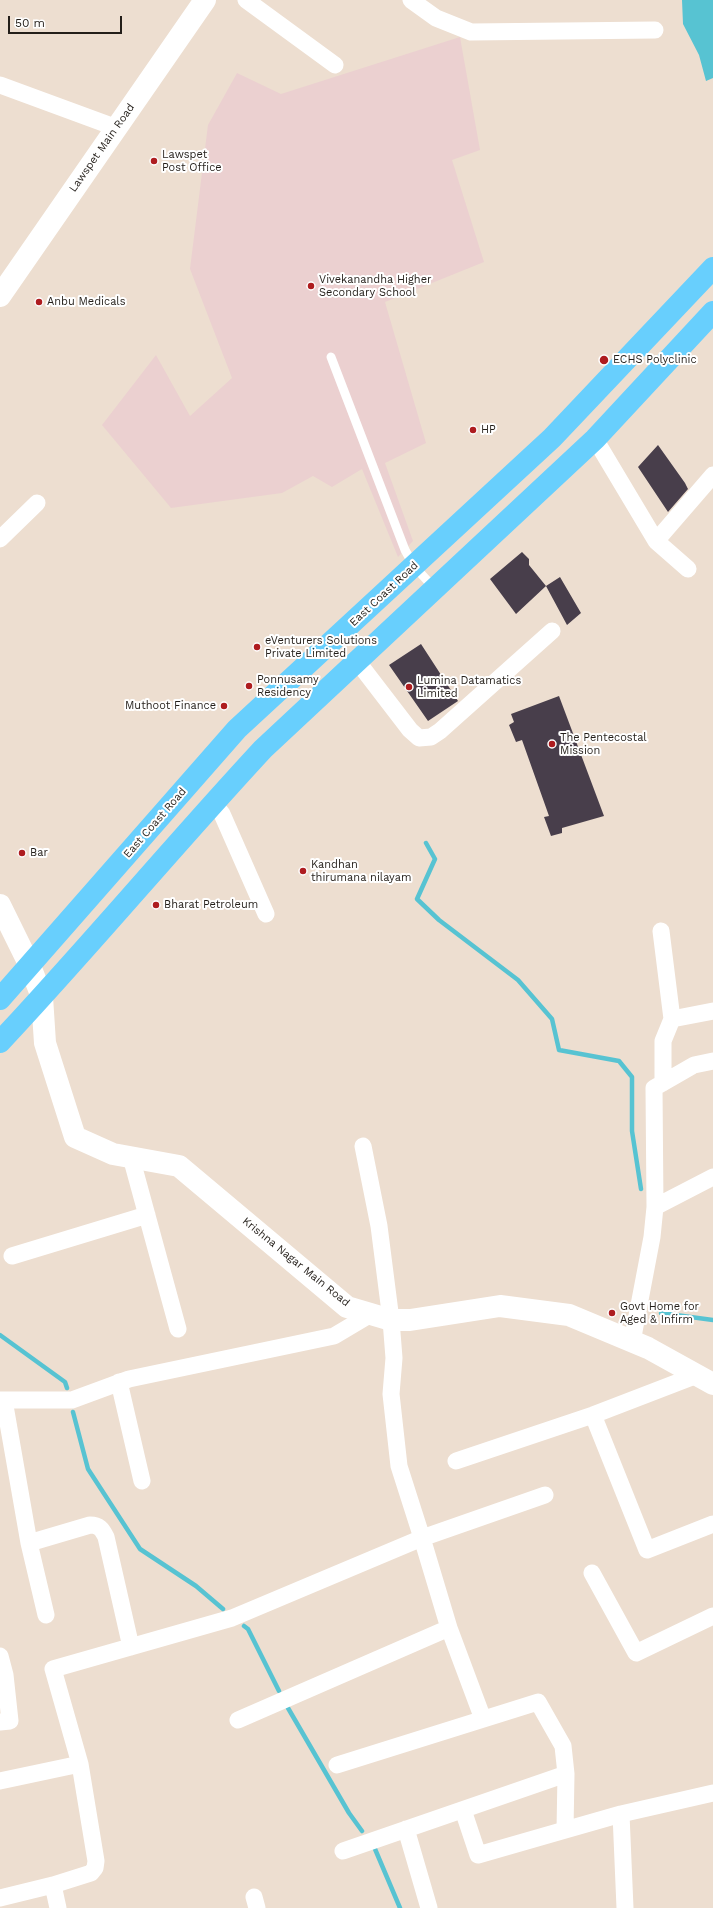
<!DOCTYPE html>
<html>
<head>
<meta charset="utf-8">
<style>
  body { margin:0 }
  #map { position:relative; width:713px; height:1908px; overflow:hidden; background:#edded0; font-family:"Work Sans",sans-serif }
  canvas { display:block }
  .scale { position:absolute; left:8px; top:16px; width:114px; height:18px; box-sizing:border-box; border:2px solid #231e19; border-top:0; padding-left:5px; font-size:12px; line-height:14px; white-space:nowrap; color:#231e19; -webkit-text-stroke:3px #fff; paint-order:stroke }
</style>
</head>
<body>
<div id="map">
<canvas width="713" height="1908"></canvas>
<div class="scale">50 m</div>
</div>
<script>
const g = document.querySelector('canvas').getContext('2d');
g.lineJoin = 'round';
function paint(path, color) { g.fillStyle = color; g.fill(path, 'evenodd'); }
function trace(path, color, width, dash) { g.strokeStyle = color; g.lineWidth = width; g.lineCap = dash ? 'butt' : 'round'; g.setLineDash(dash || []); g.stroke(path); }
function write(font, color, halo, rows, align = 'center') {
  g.font = font + ' "Work Sans",sans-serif'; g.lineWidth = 4; g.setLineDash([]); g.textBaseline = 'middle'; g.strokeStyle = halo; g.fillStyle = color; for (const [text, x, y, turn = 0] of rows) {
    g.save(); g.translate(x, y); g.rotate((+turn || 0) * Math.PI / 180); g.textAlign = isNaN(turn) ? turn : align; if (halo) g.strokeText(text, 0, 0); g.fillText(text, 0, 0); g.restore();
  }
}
paint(new Path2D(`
  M460 37 480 150 452 160 484 262 385 302 426 443 385 463 413 541 398 557 362 469 332 487 313 476 282 493 171 508 102 425 156 355 190 416 232 378 190 269 208 125 237 73 281 94Z`), '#ebd0d0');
paint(new Path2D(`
  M682 0H713V78L706 81 699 55 683 24Z`), '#57c3d2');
trace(new Path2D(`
  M426 843 435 859 417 899 439 920 518 980 552 1019 559 1050 619 1061 632 1077V1131L641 1189
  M661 1313 713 1320
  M0 1335 65 1382 67 1388
  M73 1412 88 1469 140 1549 196 1586 223 1609
  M244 1626 248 1629 279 1691
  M288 1708 349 1813 362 1831
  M375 1849 400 1908`), '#57c3d2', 4.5);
paint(new Path2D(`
  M658 445 685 483 688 489 668 512 638 467Z
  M522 552 529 559V565L546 586 516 614 490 579Z
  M560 577 581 613 567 625 546 586Z
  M421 644 458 701 428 721 389 665Z
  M559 696 604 816 562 828V833L551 836 544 817 549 816 522 740 516 742 509 725 514 722 511 714Z`), '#483e4b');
trace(new Path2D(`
  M331 357 405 550 414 566 435 589`), '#fff', 9);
trace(new Path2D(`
  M246 0 335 65
  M411 0 436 18 471 32 655 30
  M0 85 117 128
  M595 439 656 541 688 569
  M0 539 37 503
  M656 541 713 475
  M357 661 410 730 419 738 431 737 440 731 552 631
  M213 803 222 814 266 914
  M661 931 672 1019
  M663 1083V1041L672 1019 713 1011
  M363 1146 379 1226 391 1320 394 1358 391 1394 399 1466 422 1538 545 1495
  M131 1157 178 1329
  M655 1207 713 1177
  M12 1256 147 1215
  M632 1342 652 1237 655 1207 654 1088 694 1065 713 1061
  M697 1375 593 1415 647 1550 713 1524
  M119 1382 142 1481
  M0 1400H72L129 1379 334 1336 371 1314
  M4 1400 29 1543 46 1615
  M456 1461 593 1415
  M29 1543 90 1525C99 1525 102 1529 106 1537L131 1647
  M592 1573 636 1653 713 1616
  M0 1656 5 1675 10 1721 0 1722
  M238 1720 449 1628
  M337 1765 538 1702 563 1746 566 1774 565 1830 621 1814
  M0 1781 80 1764
  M463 1810 478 1855 565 1830
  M406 1829 429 1908
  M343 1851 566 1774
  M53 1885 91 1873 95 1868 96 1861 80 1764 53 1669 232 1618 422 1538 449 1628 483 1719
  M254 1897 257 1908
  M0 1898 53 1885 58 1908
  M625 1908 621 1814 713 1793`), '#fff', 17);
trace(new Path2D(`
  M0 296 205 0
  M0 905 30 966 42 997 45 1043 75 1137 113 1154 179 1166 347 1307 391 1320H410L500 1306 569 1315 648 1348 713 1384`), '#fff', 22);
trace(new Path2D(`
  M0 999 237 729 552 438 713 268
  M0 1042C90 946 174 845 263 749L595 439 713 312`), '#68cffd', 22);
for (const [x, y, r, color] of [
  [154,161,4,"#ae1c1f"],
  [311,286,4,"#ae1c1f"],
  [39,302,4,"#ae1c1f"],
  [604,360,5,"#ae1c1f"],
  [473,430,4,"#ae1c1f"],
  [257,647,4,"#ae1c1f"],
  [249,686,4,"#ae1c1f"],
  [409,687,4,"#ae1c1f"],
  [224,706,4,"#ae1c1f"],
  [552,744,4,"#ae1c1f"],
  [22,853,4,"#ae1c1f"],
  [303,871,4,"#ae1c1f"],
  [156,905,4,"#ae1c1f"],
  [612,1313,4,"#ae1c1f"]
]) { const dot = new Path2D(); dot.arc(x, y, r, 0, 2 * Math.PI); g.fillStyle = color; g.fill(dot); trace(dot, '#fff', 1.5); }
write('11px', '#231e19', '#fff', [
  ["Lawspet Main Road",102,148,-55],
  ["East Coast Road",384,594,-43],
  ["East Coast Road",155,823,-49],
  ["Krishna Nagar Main Road",296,1262,39]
]);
write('11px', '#231e19', '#fff', [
  ["Lawspet",162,155],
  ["Post Office",162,168],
  ["Vivekanandha Higher",319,280],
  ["Secondary School",319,293],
  ["Anbu Medicals",47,302],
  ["ECHS Polyclinic",613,360],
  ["HP",481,430],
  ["eVenturers Solutions",265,641],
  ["Private Limited",265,654],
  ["Ponnusamy",257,680],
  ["Residency",257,693],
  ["Lumina Datamatics",417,681],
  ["Limited",417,694],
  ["Muthoot Finance",216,706,"right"],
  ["The Pentecostal",560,738],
  ["Mission",560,751],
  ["Bar",30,853],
  ["Kandhan",311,865],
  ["thirumana nilayam",311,878],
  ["Bharat Petroleum",164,905],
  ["Govt Home for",620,1307],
  ["Aged & Infirm",620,1320]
], 'left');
</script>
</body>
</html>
